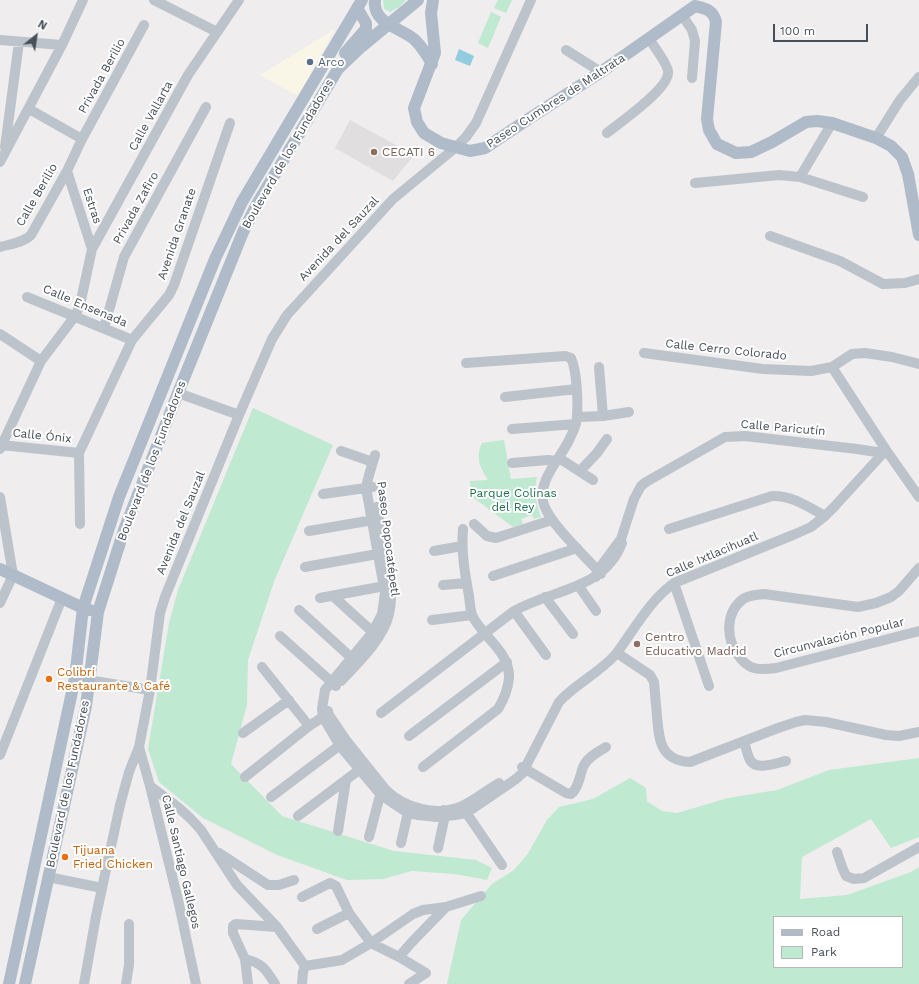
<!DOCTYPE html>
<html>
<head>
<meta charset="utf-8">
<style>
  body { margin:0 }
  #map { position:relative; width:919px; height:984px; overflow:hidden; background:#efeded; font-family:"Work Sans",sans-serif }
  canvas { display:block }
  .legend { position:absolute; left:773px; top:916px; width:130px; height:52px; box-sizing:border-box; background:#fff; border:1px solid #b5b9bc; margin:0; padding:5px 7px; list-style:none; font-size:12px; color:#474f58 }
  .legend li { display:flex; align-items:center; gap:8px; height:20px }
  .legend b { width:20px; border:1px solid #b5b9bc }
  .north { position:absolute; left:16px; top:16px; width:40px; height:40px; -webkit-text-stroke:3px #fff; paint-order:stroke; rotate:30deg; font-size:11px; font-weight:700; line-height:16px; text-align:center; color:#474f58 }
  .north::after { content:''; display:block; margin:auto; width:14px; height:18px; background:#474f58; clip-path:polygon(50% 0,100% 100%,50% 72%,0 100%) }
  .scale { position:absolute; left:773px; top:24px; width:95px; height:18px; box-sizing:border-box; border:2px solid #474f58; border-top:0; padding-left:5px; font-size:12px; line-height:14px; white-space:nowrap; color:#474f58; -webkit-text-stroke:3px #fff; paint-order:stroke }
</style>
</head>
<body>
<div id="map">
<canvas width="919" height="984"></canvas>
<ul class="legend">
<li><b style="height:5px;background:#afbbc9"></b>Road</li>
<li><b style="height:11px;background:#bfe9d1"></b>Park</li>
</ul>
<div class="north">N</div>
<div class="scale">100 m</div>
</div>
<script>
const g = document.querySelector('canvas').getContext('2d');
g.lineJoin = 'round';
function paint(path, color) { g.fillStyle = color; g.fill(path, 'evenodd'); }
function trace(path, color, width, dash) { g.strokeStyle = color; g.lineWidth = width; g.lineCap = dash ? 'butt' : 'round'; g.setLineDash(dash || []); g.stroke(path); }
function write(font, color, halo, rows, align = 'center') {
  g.font = font + ' "Work Sans",sans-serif'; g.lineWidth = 4; g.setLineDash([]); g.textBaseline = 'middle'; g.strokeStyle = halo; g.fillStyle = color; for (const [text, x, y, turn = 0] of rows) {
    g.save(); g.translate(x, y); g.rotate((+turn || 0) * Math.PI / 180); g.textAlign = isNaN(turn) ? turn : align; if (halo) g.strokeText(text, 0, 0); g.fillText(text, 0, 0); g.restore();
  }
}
paint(new Path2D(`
  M335 29 298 96 260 75Z`), '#f9f5e7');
paint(new Path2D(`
  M350 120 414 155 393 181 335 148Z`), '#e0dede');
paint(new Path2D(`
  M383 0H406L399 7 390 12 384 9Z
  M498 0H512L506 13 494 8Z
  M491 12 501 17 488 48 478 43Z
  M253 408 333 445 275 579 248 660 247 705 231 764 282 816 394 851 476 860 492 868 487 880 455 874 412 871 383 879 347 880 277 855 203 818 159 782 148 749 169 623 178 590Z
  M504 440 511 479 537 477C534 492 536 503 541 517L534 519 532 515 521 519 523 524 513 527 471 496 470 481 488 480C480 467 475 458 482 443Z
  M919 758V837L891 848 871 819 802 857 800 899 847 895 911 872 919 867V984H447L461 920 492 884 514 870 527 855 547 820 559 807 593 799 630 778 646 788 647 801 662 811 677 813 728 798 777 790 829 770ZM774 917H902V967H774Z`), '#bfe9d1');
paint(new Path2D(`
  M459 49 474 56 470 66 455 60Z`), '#91cce1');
trace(new Path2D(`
  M154 0 217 32
  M682 15 692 30 695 41 692 78
  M0 40 62 45
  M566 50 601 72
  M29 109 82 139
  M607 133C620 122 671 88 668 71 667 64 654 46 649 39
  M876 138 900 100 919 77
  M5 147 19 42
  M0 162 62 45 83 0
  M67 171 92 249
  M800 177 832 123
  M695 183 779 175 800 177 863 197
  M770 236 840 261 883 284 905 283 919 279
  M0 247C10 244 23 243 31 235L67 171 82 139 144 25
  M27 297 132 340
  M104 328 124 257 206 107
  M0 334 41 361
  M644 353 763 369 811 371 832 367 852 354 865 353 892 357 919 364
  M466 363 565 356 571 358C577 371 578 401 577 416 577 422 574 430 571 436 562 458 536 480 544 505 551 525 586 557 601 574
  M599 367 603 416
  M832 367 886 450 919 497
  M178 393 239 415
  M505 397 576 389
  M577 417 603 416 629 412
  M512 429 576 424
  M1 445 79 453
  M0 449 41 361 75 316 80 305 92 249 188 75 239 0
  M341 451 373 462
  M375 455C372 466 368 476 366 488L385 593 382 614 372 633 325 690 322 709 323 717 340 746 381 795 408 813 418 815 437 817 455 815 466 813 516 779 526 770 527 764 559 702C575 684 598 674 615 655 621 648 625 641 630 634 643 615 655 597 674 583L793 535 811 527 825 516 834 507 886 450
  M559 458 593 480
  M512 463 548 460 557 461
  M580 471 597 453 607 439
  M323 494 373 487
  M0 497 13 575 0 603
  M80 524 79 453 132 340 169 295 174 285 230 123
  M474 524 487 536 496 538 552 520
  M669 529 772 496C792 495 808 507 825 516
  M309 531 379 519
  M434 551 462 546
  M305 567 383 553
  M919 568 899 591 891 597 876 603 858 607 764 594C757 595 749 595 743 599 725 613 726 638 738 655 742 661 747 666 754 668 761 670 769 669 776 668L919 631
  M493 576 577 548
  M596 577 598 570 621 539 634 499 641 486 646 482 725 437 745 436 857 449 883 453
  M674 583 709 686
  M443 585 466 583
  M578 585 596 611
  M333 596 377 636
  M545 597 573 634
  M320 598 390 585
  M299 610 356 662
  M514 611 546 655
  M432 620 472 615
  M280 636 336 686
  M617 653 650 675 654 682C655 693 656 704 657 716 659 740 660 760 690 762L778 728 796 722 805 720 826 722 886 735 899 736 919 732
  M262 667 309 726
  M75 678 150 690
  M341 681C358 663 384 638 389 614 394 593 389 573 385 553 382 538 379 522 377 507
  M328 711 329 715 346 740 386 790C404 808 437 817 462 806 475 800 487 790 499 783
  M381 713 514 611C553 589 604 590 622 543
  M243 733 289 700
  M409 736 507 662
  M744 741C746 747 747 754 750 760 756 771 776 763 786 761
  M139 747 150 786 179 904 196 984
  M0 755 62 598
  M423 767 498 709C504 699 508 690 509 678 510 652 484 638 473 617 470 611 470 603 469 596 465 574 461 552 463 529
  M522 767 566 793 571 794C579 788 580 773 584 765 589 756 598 752 606 747
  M245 777 309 726 323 717 327 716
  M150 786 179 808 191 819 201 830 237 885 277 927 305 966
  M271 797 344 742
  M463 808 502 865
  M298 816 363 767
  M338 831 346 780
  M369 837 379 799 384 791
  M401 843 409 808
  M438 848 444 820V810
  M837 852 842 867 846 876 854 879 864 878 919 847
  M219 853 268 885H279L294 880
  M48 877 102 888
  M302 897 330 883 336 886 349 913 371 943 399 957 426 973 409 984
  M317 929 349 913
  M399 957 411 943 446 907
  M245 959C262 963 266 969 275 984
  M305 966 342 960 371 943 413 914 423 910 446 907 481 896
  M84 984 96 916 120 805 129 772 139 747 150 690 160 613 165 597 239 415 272 339 287 315 393 199 455 148 466 137 476 123 531 0
  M126 984 129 965V924
  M248 984 245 959 233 933V926L236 924 277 927
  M302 984 303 972 305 966`), '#bcc3ca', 10);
trace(new Path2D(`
  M375 0C372 24 402 28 415 40 422 47 427 55 432 64
  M433 0 431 13 435 53 414 108 417 122 424 133 441 143 470 151 485 148 533 116 601 72 695 6C707 9 713 10 716 22L707 119 709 130 717 144 736 153 751 152 772 142 806 122 817 121 832 123 876 138 891 146 902 157 908 174 919 235
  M345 53 366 29V23L357 8
  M0 569 83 608 90 610
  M9 984 75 678 83 608 119 497 215 259 242 202 362 0
  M25 984 86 706 98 612 124 530 178 393 243 232 257 204 338 69 361 47 418 0`), '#afbbc9', 12);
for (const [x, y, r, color] of [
  [310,62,4,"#5c6f8a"],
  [374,152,4,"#8d6e63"],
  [637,644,4,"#8d6e63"],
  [49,679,4,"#e8710a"],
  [65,857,4,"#e8710a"]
]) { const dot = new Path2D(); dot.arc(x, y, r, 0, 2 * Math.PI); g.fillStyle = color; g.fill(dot); trace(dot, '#fff', 1.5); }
write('12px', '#4e5e75', '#fff', [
  ["Arco",318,62]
], 'left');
write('12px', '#474f58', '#fff', [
  ["Privada Berilio",102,76,-61],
  ["Paseo Cumbres de Maltrata",556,101,-33],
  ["Calle Vallarta",151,116,-61],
  ["Boulevard de los Fundadores",288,154,-60],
  ["Calle Berilio",37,195,-60],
  ["Estras",92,206,72],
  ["Privada Zafiro",136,208,-61],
  ["Avenida Granate",177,234,-71],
  ["Avenida del Sauzal",339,239,-47],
  ["Calle Ensenada",85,306,23],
  ["Calle Cerro Colorado",726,350,6],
  ["Calle Paricutín",783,428,5],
  ["Calle Ónix",42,436,6],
  ["Boulevard de los Fundadores",152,461,-69],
  ["Avenida del Sauzal",181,523,-68],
  ["Paseo Popocatépetl",388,539,83],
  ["Calle Ixtlacihuatl",712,555,-23],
  ["Circunvalación Popular",839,638,-14],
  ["Boulevard de los Fundadores",68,784,-78],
  ["Calle Santiago Gallegos",181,862,77]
]);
write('12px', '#785e54', '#fff', [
  ["CECATI 6",382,152],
  ["Centro",645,637],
  ["Educativo Madrid",645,651]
], 'left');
write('12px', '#20714d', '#fff', [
  ["Parque Colinas",513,493],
  ["del Rey",513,507]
]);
write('12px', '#c56008', '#fff', [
  ["Colibrí",57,672],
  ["Restaurante & Café",57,686],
  ["Tijuana",73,850],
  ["Fried Chicken",73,864]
], 'left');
</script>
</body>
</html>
